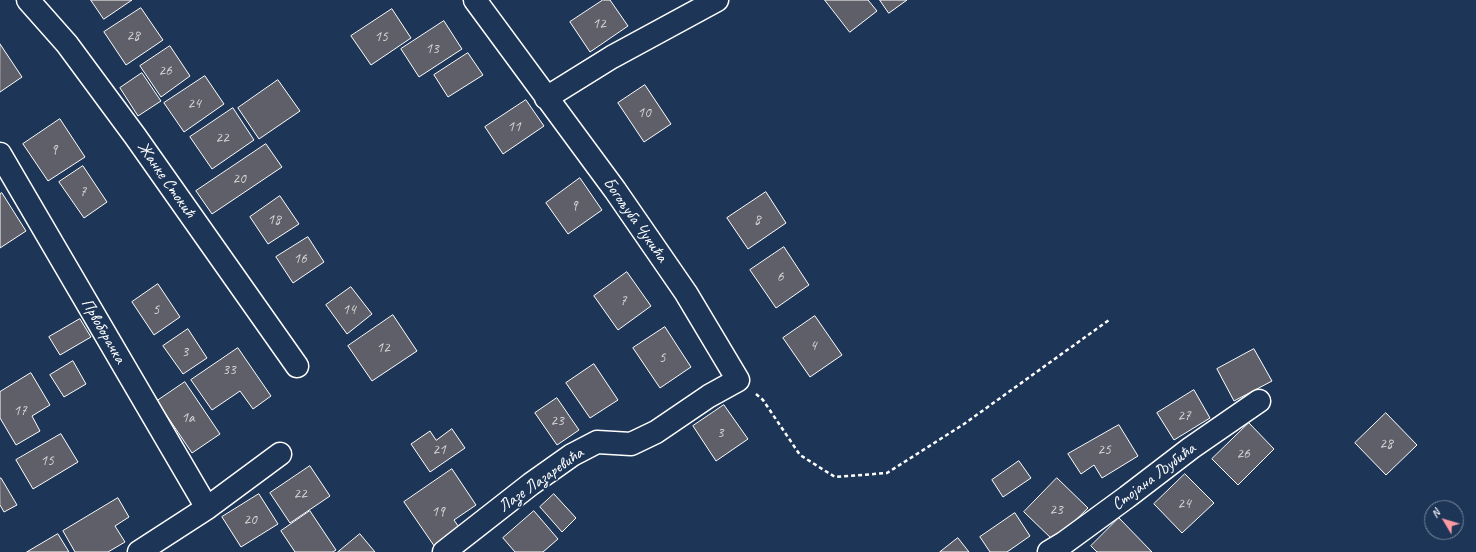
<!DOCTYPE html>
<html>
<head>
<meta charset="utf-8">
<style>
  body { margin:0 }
  #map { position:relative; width:1476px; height:552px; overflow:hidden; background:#1d3557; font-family:Caveat,sans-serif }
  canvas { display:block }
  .north { position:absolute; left:1424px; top:500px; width:40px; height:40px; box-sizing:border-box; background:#1d3557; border:1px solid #77869a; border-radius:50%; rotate:308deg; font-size:11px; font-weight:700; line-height:16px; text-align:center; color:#fff }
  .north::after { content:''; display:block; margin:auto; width:14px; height:18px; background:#ff9aa2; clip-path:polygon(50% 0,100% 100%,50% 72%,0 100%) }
</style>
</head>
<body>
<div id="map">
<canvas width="1476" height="552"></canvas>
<div class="north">N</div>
</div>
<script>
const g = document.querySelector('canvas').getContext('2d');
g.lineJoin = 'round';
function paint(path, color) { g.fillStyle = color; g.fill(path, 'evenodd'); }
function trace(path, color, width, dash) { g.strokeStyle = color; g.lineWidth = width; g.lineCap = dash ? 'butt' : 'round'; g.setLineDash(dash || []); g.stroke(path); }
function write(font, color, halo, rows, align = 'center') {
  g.font = font + ' Caveat,sans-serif'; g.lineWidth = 4; g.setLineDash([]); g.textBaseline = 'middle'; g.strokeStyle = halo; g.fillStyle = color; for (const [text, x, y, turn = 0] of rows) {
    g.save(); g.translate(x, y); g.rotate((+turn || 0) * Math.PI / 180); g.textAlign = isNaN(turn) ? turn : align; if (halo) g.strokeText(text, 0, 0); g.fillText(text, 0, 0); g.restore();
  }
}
const building = new Path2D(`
  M91 0H132L104 19Z
  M603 0H610L628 26 590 52 570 22Z
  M825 0H868L877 11 850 32Z
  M880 0H907L889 13Z
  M141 8 163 40 126 65 104 32Z
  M392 9 411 38 371 65 351 36Z
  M444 21 462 49 419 77 401 49Z
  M0 44 22 77 0 92Z
  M170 46 190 76 161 97 140 66Z
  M468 53 483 75 448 97 434 75Z
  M142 73 161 101 138 116 120 88Z
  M205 76 224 104 184 132 164 103Z
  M278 80 300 111 259 139 238 108Z
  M645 85 671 124 644 142 618 103Z
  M526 100 544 126 503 154 485 127Z
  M233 108 254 140 212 169 190 137Z
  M60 119 85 157 48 181 23 144Z
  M266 144 282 167 212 214 196 191Z
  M83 166 107 202 84 218 59 182Z
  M580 178 602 210 568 234 546 203Z
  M766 192 786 223 748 249 727 218Z
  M2 193 26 231 0 248V194Z
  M280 196 299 224 268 244 250 217Z
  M308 237 324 262 293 283 276 257Z
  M784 247 809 285 776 308 750 270Z
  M627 272 651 306 618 330 594 296Z
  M158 284 180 317 154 335 132 302Z
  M351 287 372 314 347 334 326 305Z
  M393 315 417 351 372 381 348 346Z
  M815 316 842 355 810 377 783 338Z
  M80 319 91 337 60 355 49 337Z
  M665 327 691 367 660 388 633 348Z
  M188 329 207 358 183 374 163 346Z
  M238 348 271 396 253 409 240 391 212 410 191 380Z
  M1254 349 1272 381 1234 401 1217 369Z
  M73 361 86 384 64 397 50 375Z
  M594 364 618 400 590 418 566 383Z
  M31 373 50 405 32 416 40 431 16 445 0 418V392Z
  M185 382 220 434 192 453 157 401Z
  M1194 390 1210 418 1174 440 1157 413Z
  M557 398 579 430 557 445 535 413Z
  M724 405 748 439 716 461 693 426Z
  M1386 413 1417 445 1386 475 1355 443Z
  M1249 423 1274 449 1238 485 1212 459Z
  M1119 425 1138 456 1102 478 1094 465 1081 474 1068 454Z
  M452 429 465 448 430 472 411 444 430 431 436 440Z
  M61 434 78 462 33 489 16 460Z
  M1019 461 1031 478 1003 497 992 480Z
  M310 466 330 496 290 523 270 493Z
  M452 469 476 505 454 520 463 533 437 550 404 502Z
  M1185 474 1214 503 1182 533 1154 504Z
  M0 478H1L17 505 4 512 0 505Z
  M1057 478 1088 508 1054 541 1024 512Z
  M259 494 278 524 241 547 222 517Z
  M554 494 576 518 562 532 540 507Z
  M118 498 129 517 115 526 125 542 108 552H75L63 531Z
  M310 511 336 550 333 552H295L281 531Z
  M534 511 558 539 543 552H515L503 538Z
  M1015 513 1030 536 1007 552H990L980 537Z
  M1119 518 1152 552H1097L1091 546Z
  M58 534 69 552H27Z
  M360 534 375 552H338Z
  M958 538 969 552H940Z`);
paint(building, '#5f5f69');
trace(building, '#fff', 1);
const minor = new Path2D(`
  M28 0 67 44 135 136 297 366
  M546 98 612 57 717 0
  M0 154 207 508
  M139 552 207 508 280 454
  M444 552 531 484 572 455 597 442 631 444 656 432 709 396 738 380 686 293 615 190 475 0
  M1049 552 1064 543 1127 497 1191 448 1259 401`);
trace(minor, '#fff', 25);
trace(new Path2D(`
  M756 394 763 400 800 455 835 477 887 473 964 424 1109 320`), '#fff', 2.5, [4, 3]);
trace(minor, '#1d3557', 22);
write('15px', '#d7d7da', null, [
  ["12",599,24],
  ["28",133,36],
  ["15",381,37],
  ["13",432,49],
  ["26",165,71],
  ["24",194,104],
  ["10",644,113],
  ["11",514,127],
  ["22",222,138],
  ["9",54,150],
  ["20",239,179],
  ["7",83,192],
  ["9",574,206],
  ["18",274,220],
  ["8",757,220],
  ["16",300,259],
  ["6",780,277],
  ["7",623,301],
  ["5",156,310],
  ["14",349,310],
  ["4",813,346],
  ["12",383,348],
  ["3",185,352],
  ["5",662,358],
  ["33",229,370],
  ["17",20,411],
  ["27",1184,416],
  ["1a",188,418],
  ["23",557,421],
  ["3",720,433],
  ["28",1386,444],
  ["21",439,450],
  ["25",1104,450],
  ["26",1243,454],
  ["15",47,461],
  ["22",300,494],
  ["24",1184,504],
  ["23",1056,510],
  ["19",438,512],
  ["20",250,520]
]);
write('17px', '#fff', '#1d3557', [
  ["Жанке Стокић",166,180,55],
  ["Богољуба Чукића",635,220,55],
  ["Првоборачка",103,331,60],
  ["Стојана Љубића",1154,477,-37],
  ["Лазе Лазаревића",541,480,-35]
]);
</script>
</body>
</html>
